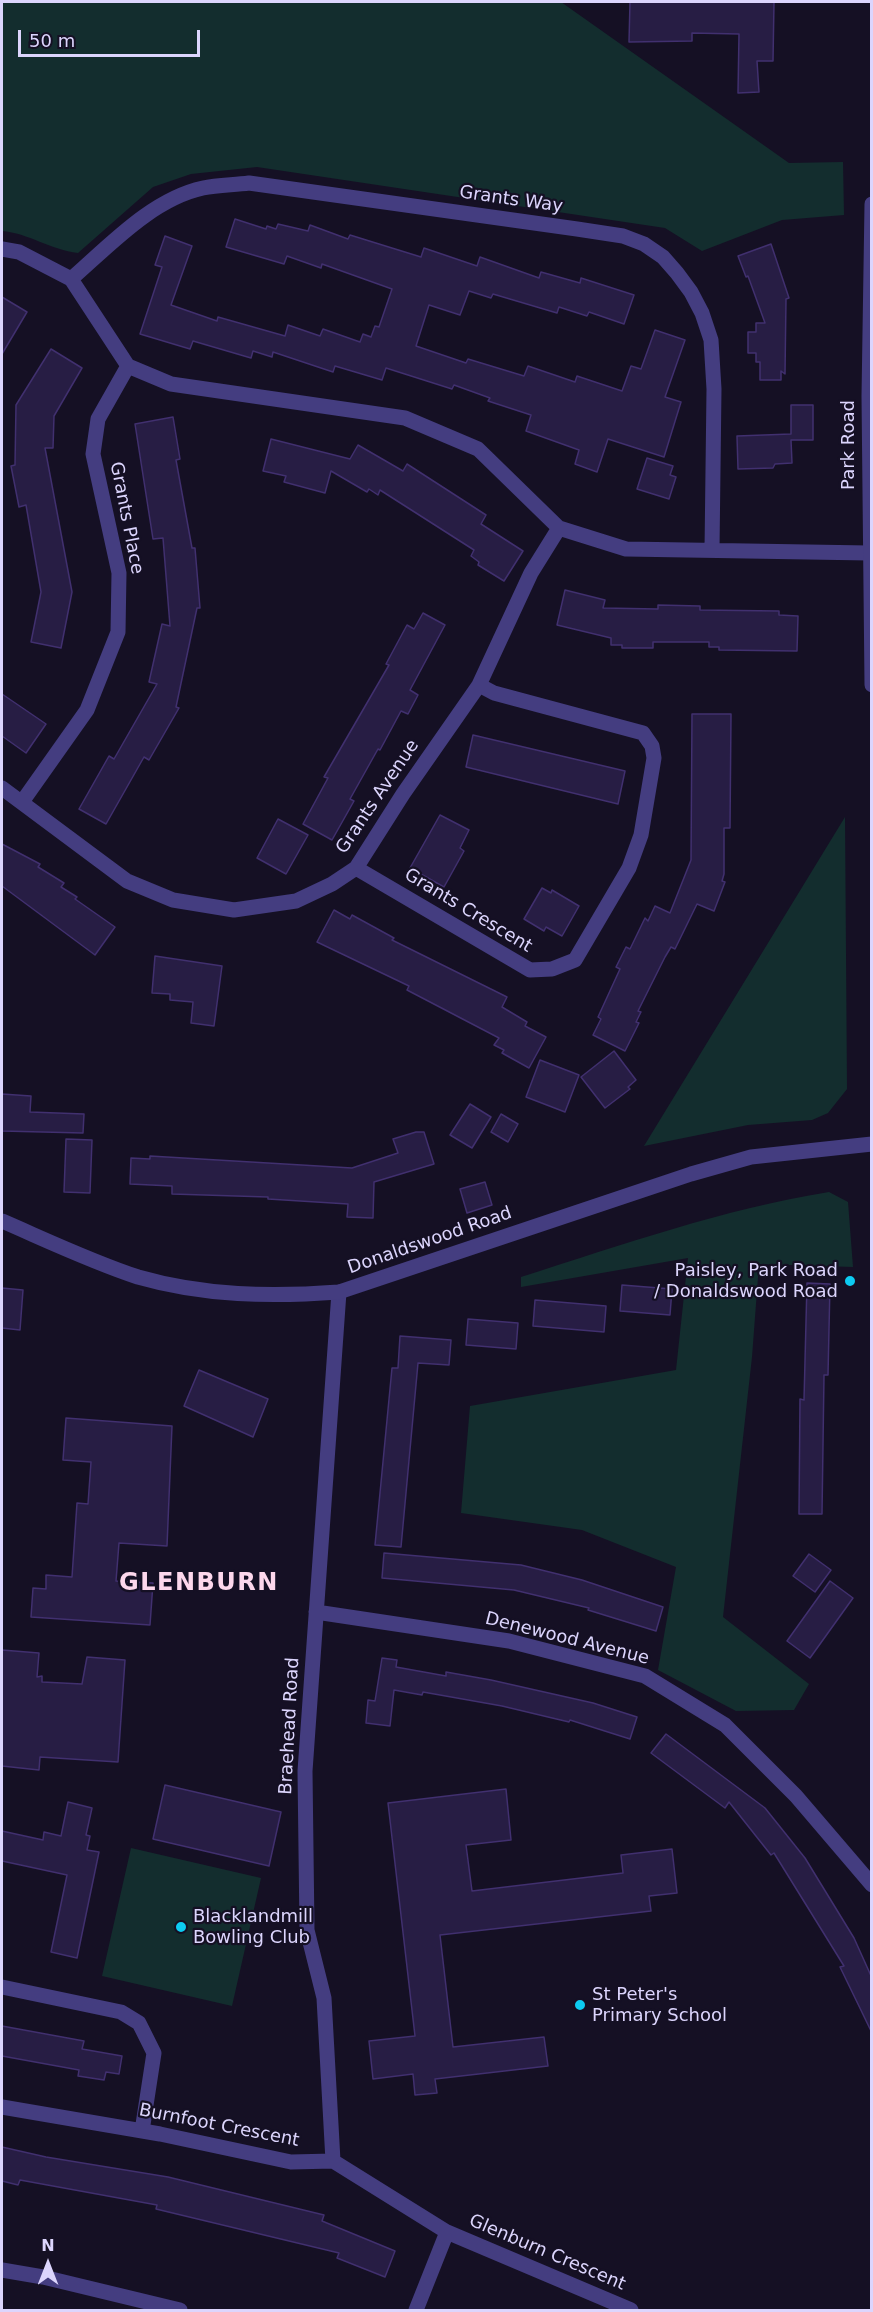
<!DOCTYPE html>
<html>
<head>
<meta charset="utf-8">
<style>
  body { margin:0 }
  #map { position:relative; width:873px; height:2312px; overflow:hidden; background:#151024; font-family:"DejaVu Sans",sans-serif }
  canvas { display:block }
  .frame { position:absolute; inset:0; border:3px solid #dcd5fd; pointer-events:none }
  .north { position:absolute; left:18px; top:2234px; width:60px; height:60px; -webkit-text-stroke:4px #151024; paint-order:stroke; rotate:0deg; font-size:16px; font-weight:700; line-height:24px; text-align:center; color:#dcd5fd }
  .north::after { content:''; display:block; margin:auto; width:21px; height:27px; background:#dcd5fd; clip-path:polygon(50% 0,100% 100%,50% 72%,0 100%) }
  .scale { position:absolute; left:18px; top:30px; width:182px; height:27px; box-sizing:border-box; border:3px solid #dcd5fd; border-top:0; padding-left:8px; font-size:18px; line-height:21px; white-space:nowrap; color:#dcd5fd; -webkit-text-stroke:4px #151024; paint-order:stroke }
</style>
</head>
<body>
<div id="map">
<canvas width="873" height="2312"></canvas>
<div class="frame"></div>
<div class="north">N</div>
<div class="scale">50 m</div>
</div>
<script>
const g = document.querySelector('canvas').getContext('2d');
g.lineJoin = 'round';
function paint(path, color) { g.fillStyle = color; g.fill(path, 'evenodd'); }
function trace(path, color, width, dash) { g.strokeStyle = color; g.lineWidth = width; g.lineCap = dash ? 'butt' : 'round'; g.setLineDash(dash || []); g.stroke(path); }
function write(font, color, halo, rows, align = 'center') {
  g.font = font + ' "DejaVu Sans",sans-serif'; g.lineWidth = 4.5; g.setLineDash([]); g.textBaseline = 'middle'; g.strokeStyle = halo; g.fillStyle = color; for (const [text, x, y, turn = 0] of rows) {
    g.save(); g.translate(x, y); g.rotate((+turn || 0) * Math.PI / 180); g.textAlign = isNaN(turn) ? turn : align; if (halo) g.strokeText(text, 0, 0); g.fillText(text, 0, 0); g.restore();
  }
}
paint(new Path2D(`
  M2 2H561L789 163 843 162 844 215 782 220 702 251 665 228 257 167 191 174 153 187 78 253C51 250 28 233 2 231Z
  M845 817 847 1089 828 1113 812 1120 748 1125 644 1146Z
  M829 1192 848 1202 853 1267 759 1264 752 1357 723 1617 809 1684 794 1710 736 1711 658 1670 676 1567 582 1530 461 1513 470 1406 676 1370 688 1258 521 1287V1277C622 1245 723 1209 829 1192Z
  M131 1848 261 1878 232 2006 102 1976Z`), '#132d2e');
const building = new Path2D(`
  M630 2H774L773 61H757L759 92 738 93 739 34 692 33V41L629 42Z
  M235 219 266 229 267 226 276 229 278 224 308 231 310 225 348 239 350 235 421 257 424 248 477 266 480 257 539 278 541 272 580 283 581 278 634 295 624 324 589 312 587 316 559 307 557 313 493 294 491 298 469 291 460 315 429 305 416 346 466 363 468 359 524 376 528 366 575 382 577 376 622 391 631 366 641 369 655 330 685 340 665 397 681 402 664 457 608 439 597 472 575 464 579 450 526 431 531 415 488 401 490 398 454 385 452 389 386 368 382 380 335 366 333 372 273 352 272 357 253 351 251 358 193 341 190 349 140 334 162 267 155 265 165 236 192 246 171 305 217 321 218 317 285 336 288 325 320 336 323 329 360 342 363 334 371 337 375 326 379 327 392 289 322 264 321 268 287 256 284 264 226 247Z
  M771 244 789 298 786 299 785 374 781 371V380H760V362H756V353H748V332H756V323H765L748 276 746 277 738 256Z
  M2 297 27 312 2 354Z
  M51 349 82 368 54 416 53 448H45L72 592 61 648 31 642 41 592 26 505 19 507 11 466 15 465 16 405Z
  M791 405H813V440H791L792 463 775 464 773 468 738 469 737 436 791 434Z
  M173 417 180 459 176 460 192 548H195L200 608H197L176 707 179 708 149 760 144 757 106 824 79 809 109 756 114 759 157 684 149 682 162 624 170 626 163 538 153 539 135 424Z
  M271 439 350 459 358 445 403 471 407 464 486 515 481 524 523 551 504 581 478 565 479 562 471 556 474 550 380 490 378 495 369 489 367 492 331 471 325 493 284 482 286 476 263 471Z
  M647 458 673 466 670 475 676 477 669 499 637 489Z
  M565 590 605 600 603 608 658 609V605L700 606V610L779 611V615L798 616 797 651 719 650V647H709V642H653V648H622V645H611V638L557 625Z
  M423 613 445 625 410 690 418 695 408 714 401 711 380 750 378 749 350 799 354 801 332 840 303 824 328 778 324 777 389 665 386 664 407 625 414 629Z
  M2 694 46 724 26 753 2 736Z
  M692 714H731L730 828H724V874L722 881 725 882 714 911 697 904 675 949 671 947 665 957 638 1011 641 1012 636 1022 639 1023 625 1051 593 1035 601 1019 598 1017 620 969 616 967 626 947 630 949 645 918 648 921 655 906 670 913 691 860Z
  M473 735 625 771 618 804 466 767Z
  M440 815 469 830 460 848 464 851 444 887 410 868Z
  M278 819 308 835 286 874 257 858Z
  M2 844 40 864 38 867 64 883 61 887 77 897 75 899 115 927 95 955 2 886Z
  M542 888 551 893 552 890 579 906 562 936 546 927 544 931 524 919Z
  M334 910 350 919 352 915 394 938 392 940 507 997 502 1007 527 1022 525 1026 546 1037 529 1068 502 1053 504 1050 494 1045 499 1038 407 990 409 986 317 942Z
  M155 956 222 966 214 1026 191 1023 193 1002 170 1000V994L152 993Z
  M614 1051 636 1080 628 1087 630 1089 605 1108 581 1077Z
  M540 1060 579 1075 565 1112 526 1097Z
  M2 1094 31 1096 30 1112 84 1114 83 1133 2 1131Z
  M470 1104 491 1117 472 1148 450 1135Z
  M501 1114 518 1124 508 1142 491 1132Z
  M416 1132H424L434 1164 374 1182 373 1218 347 1217 348 1204 268 1199V1197L172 1194V1186L130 1184 131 1158 150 1159V1156L352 1168 398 1153 393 1139Z
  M66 1139 92 1140 90 1193 64 1192Z
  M485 1182 492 1205 467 1213 460 1189Z
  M807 1283 830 1284 828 1375H824L822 1514H799L800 1399 804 1400Z
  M622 1285 672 1289 670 1315 620 1311Z
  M2 1288 23 1290 20 1330 2 1328Z
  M535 1300 606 1306 604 1332 533 1326Z
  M468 1319 518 1323 516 1349 466 1345Z
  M400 1336 451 1340 449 1365 418 1363 401 1547 375 1545 392 1368H398Z
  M199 1370 268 1399 253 1437 184 1406Z
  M66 1418 172 1426 167 1546 119 1543 116 1581 153 1583 150 1625 31 1617 33 1588 46 1589V1575L72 1577 77 1503 88 1504 91 1462 63 1460Z
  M384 1553 521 1565 582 1580 663 1607 656 1631 588 1610 589 1608 514 1590 382 1578Z
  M809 1554 831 1570 815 1592 793 1576Z
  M830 1581 853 1598 810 1658 787 1641Z
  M2 1650 39 1653 37 1677 42 1676V1682L82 1684 87 1657 125 1660 118 1762 40 1757 39 1770 2 1766Z
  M382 1658 397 1660 396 1667 446 1676V1672L491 1680 593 1703 637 1717 630 1739 570 1720 569 1722 502 1706 423 1692 422 1695 394 1690 390 1726 366 1723 368 1700 375 1701Z
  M666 1734 765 1808 805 1858 854 1938 872 1978V2033L840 1967 844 1966 774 1853 771 1855 729 1802 725 1808 651 1753Z
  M165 1785 281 1812 269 1866 153 1839Z
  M506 1789 511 1840 466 1845 472 1891 623 1873 621 1855 672 1849 677 1893 649 1896 651 1911 440 1935 453 2047 544 2037 548 2066 435 2079 437 2093 415 2095 413 2074 373 2079 369 2041 415 2036 388 1803Z
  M68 1802 92 1808 86 1835 90 1836 87 1850 99 1852 77 1958 51 1952 67 1875 2 1861V1831L43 1840 44 1832 61 1836Z
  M2 2026 84 2041 82 2049 122 2056 119 2074 106 2072 104 2080 78 2076 79 2070 2 2056Z
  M2 2147 46 2157 168 2177 324 2215 322 2221 395 2251 385 2277 337 2258 339 2253 156 2209 157 2205 20 2180 18 2185 2 2181Z`);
paint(building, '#271d44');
trace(building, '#41306f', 1.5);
trace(new Path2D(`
  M2 249 19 252 71 279 128 366 171 384 405 418 478 449 559 528 626 549 869 553
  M71 279C109 246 152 199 203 188 218 185 234 185 249 183L577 229 623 236 644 244 663 257 677 273 691 292 702 313 711 340 714 389 712 550
  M2 788 127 881 173 900 234 910 296 901 332 884 356 868 403 794 479 685 531 573 559 528
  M22 802 87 710 118 632 119 573 93 454 98 419 128 366
  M356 868 530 970 552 969 575 960 629 868 641 835 654 758 652 746 643 733 494 693 479 685
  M316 1612 509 1641 645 1676 725 1725 796 1796 872 1885
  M2 1987 121 2012 139 2023 154 2053 142 2131
  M2 2107 160 2134 291 2162 333 2161 447 2232 631 2310
  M333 2161 324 1998 307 1930 305 1771 339 1292
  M2 2270 43 2277 180 2310
  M416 2310 447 2232`), '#443d80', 15);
trace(new Path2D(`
  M872 204 869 396 872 685
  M2 1221C46 1240 92 1262 138 1277 204 1296 271 1297 339 1292L691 1174 751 1157 872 1144`), '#443d80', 15);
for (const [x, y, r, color] of [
  [850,1281,6,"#0dcbf1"],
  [181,1927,6,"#0dcbf1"],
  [580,2005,6,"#0dcbf1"]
]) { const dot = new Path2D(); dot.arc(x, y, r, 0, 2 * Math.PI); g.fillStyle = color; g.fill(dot); trace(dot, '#151024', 2); }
write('18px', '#dcd5fd', '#151024', [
  ["Grants Way",511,200,8],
  ["Park Road",849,445,-90],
  ["Grants Place",126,518,79],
  ["Grants Avenue",378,797,-56],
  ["Grants Crescent",468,911,31],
  ["Donaldswood Road",430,1241,-19],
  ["Denewood Avenue",567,1639,14],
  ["Braehead Road",290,1726,-87],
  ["Burnfoot Crescent",219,2126,11],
  ["Glenburn Crescent",547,2253,23]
]);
write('18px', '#dcd5fd', '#151024', [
  ["Paisley, Park Road",838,1271,"right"],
  ["/ Donaldswood Road",838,1292,"right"],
  ["Blacklandmill",193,1917],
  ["Bowling Club",193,1938],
  ["St Peter's",592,1995],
  ["Primary School",592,2016]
], 'left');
g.letterSpacing = '1.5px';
write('bold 24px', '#fdd7ec', '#151024', [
  ["GLENBURN",199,1584]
]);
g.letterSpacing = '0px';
</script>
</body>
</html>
